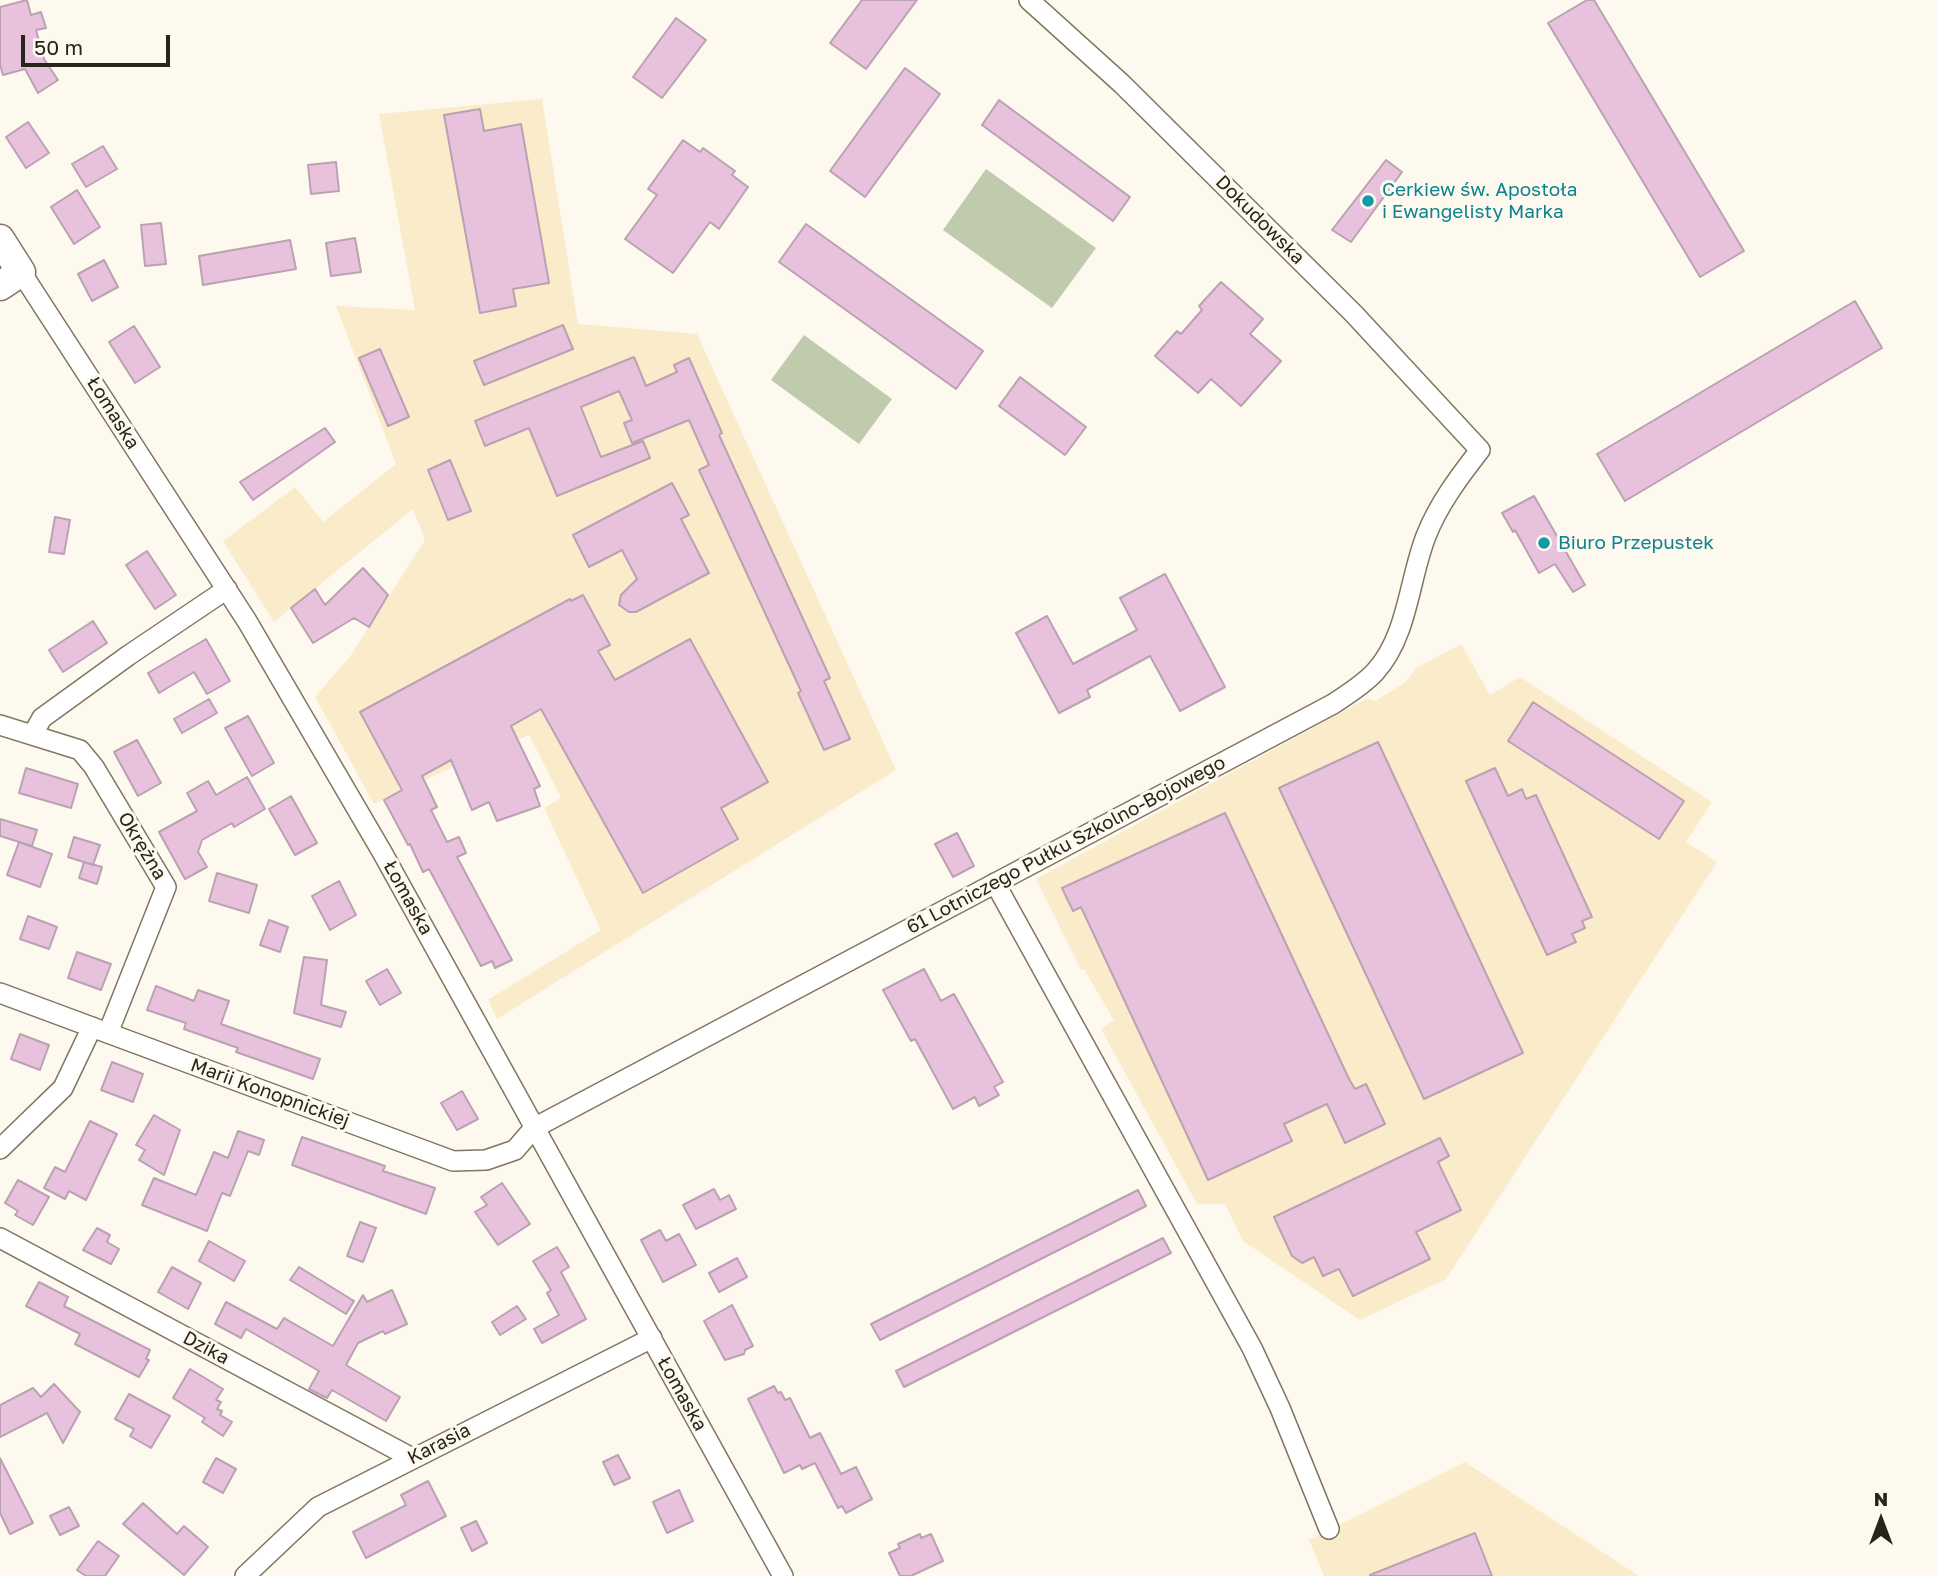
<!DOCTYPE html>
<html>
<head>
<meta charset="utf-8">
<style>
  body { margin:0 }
  #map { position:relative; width:1937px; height:1576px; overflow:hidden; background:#fdf9ef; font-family:"Golos Text",sans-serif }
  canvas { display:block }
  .north { position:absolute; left:1846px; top:1485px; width:70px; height:70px; -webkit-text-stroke:5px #fdf9ef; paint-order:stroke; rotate:0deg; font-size:19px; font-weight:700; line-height:28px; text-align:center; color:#28241a }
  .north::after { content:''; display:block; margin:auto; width:24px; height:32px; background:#28241a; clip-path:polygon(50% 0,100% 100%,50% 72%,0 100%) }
  .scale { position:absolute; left:21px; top:35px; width:149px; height:32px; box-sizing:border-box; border:4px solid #28241a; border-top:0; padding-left:9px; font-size:21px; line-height:24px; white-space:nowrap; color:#28241a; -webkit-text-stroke:5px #fdf9ef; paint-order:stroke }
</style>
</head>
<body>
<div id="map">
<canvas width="1937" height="1576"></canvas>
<div class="north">N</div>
<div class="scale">50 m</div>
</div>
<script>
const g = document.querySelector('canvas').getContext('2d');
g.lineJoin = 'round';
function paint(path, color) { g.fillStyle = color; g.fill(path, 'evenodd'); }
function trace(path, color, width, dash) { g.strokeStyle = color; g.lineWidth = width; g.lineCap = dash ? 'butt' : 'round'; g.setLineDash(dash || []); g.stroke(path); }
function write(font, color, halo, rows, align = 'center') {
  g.font = font + ' "Golos Text",sans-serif'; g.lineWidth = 6; g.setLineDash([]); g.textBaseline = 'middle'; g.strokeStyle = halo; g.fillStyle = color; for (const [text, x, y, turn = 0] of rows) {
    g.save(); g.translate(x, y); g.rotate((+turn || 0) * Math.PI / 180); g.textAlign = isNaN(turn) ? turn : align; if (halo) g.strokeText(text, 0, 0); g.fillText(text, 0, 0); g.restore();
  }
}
paint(new Path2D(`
  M542 99 578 324 697 334 896 770 497 1019 488 1000 601 930 544 808 561 798 529 735 440 773 374 804 315 697 349 658 425 540 413 509 274 622 223 541 295 487 323 522 396 464 336 306 415 310 379 114Z
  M1461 644 1490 695 1520 677 1712 802 1686 842 1717 862 1446 1279 1360 1320 1243 1241 1225 1204H1197L1101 1029 1114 1020 1084 969 1081 970 1036 879 1366 699 1375 701 1406 682 1416 668Z
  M1465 1462 1639 1576H1324L1309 1540Z`), '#faebcb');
paint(new Path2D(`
  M986 169 1096 248 1052 308 943 230Z
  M804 335 892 399 859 444 771 380Z`), '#c0caac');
const building = new Path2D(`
  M27 0 31 15 41 12 46 28 36 30 44 59 58 80 38 93 25 69 3 75 0 65V7Z
  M862 0H917L866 69 830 43Z
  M1587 0H1594L1744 251 1700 277 1548 23Z
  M676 18 706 40 662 98 633 77Z
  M905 68 940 94 865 197 830 171Z
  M999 100 1130 197 1113 221 982 125Z
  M480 109 484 131 521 124 549 283 513 289 516 306 480 313 444 115Z
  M28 122 49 153 26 168 6 137Z
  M683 140 700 152 703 148 735 171 732 175 748 187 719 229 710 222 673 273 625 239 657 195 648 189Z
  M103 146 117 169 86 187 72 164Z
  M1386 160 1402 172 1351 242 1332 230Z
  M336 162 339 191 311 194 308 165Z
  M77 190 100 227 74 244 51 207Z
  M161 223 166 264 145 266 141 225Z
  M806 224 983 351 956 389 779 262Z
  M355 238 361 272 331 276 326 243Z
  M290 240 296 269 203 285 199 256Z
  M104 260 118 287 92 301 78 274Z
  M1221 282 1263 319 1250 334 1281 361 1241 406 1211 379 1198 393 1155 356 1177 331 1181 334 1202 310 1199 306Z
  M1855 301 1882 348 1625 501 1597 454Z
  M563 325 573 349 484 385 474 361Z
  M134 326 160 367 135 383 109 342Z
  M380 349 409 417 388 426 359 358Z
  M634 357 646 386 677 372 674 365 689 358 722 433 719 435 830 678 824 681 850 739 824 750 798 693 801 691 699 470 709 465 689 420 632 443 624 423 632 420 619 391 581 407 601 457 643 441 650 458 557 496 529 428 485 446 475 421Z
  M1020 377 1086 427 1065 455 999 406Z
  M325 428 335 442 253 500 240 482Z
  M450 460 471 511 448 520 428 470Z
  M672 483 689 515 681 519 709 573 636 612H629L619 605 621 595 637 579 622 550 589 567 573 535Z
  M1534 496 1585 585 1573 592 1555 564 1539 573 1515 530 1513 532 1502 513Z
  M55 517 70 520 64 554 49 552Z
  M147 551 176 595 155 609 126 565Z
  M363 568 388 595 369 627 354 618 313 643 291 608 315 589 325 605Z
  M1165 574 1225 687 1180 711 1150 656 1087 690 1090 697 1059 713 1016 633 1047 616 1073 664 1137 630 1120 598Z
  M583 595 610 645 598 651 615 680 690 639 768 782 721 808 738 839 643 893 541 709 511 726 540 786 534 789 540 806 497 821 489 802 472 810 451 760 422 776 437 807 431 810 447 842 459 837 466 853 457 857 512 960 495 968 492 961 481 966 429 869 423 872 410 844 408 845 384 800 402 790 360 712 570 599 571 601Z
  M93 621 107 643 63 672 49 650Z
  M206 639 230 681 207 694 194 672 159 693 148 673Z
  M209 699 217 713 182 733 174 719Z
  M1533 702 1684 801 1659 839 1508 741Z
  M248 716 274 763 252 776 225 728Z
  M137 740 161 783 138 796 114 752Z
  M1378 742 1523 1053 1424 1099 1279 788Z
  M26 768 78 784 71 808 19 793Z
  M1495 768 1508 796 1522 789 1526 799 1536 795 1592 917 1582 921 1585 928 1572 934 1576 942 1547 955 1466 781Z
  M247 777 265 809 234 827 232 823 202 840 198 852 207 867 185 879 159 832 197 811 187 793 208 781 216 795Z
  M291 796 317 843 295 855 269 809Z
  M1225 813 1349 1079 1355 1089 1366 1084 1385 1124 1345 1143 1327 1104 1284 1124 1292 1141 1208 1180 1081 907 1073 911 1062 888Z
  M0 819 37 830 32 846 0 836Z
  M957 833 974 866 953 877 935 844Z
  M74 837 100 845 93 865 68 857Z
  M19 842 52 854 40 887 7 875Z
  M84 862 102 867 97 884 79 878Z
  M217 873 257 885 249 913 209 901Z
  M339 881 356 915 330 930 312 896Z
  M28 916 57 927 49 949 20 939Z
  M269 920 288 927 280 952 260 945Z
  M77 952 111 964 101 990 68 978Z
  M304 957 327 960 321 1005 346 1012 341 1027 294 1013Z
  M387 969 401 993 380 1005 366 981Z
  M924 969 941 1001 954 994 1003 1082 994 1087 999 1095 979 1106 975 1097 953 1109 915 1039 911 1041 883 990Z
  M156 986 194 1001 198 990 229 1001 221 1024 320 1059 313 1079 236 1052 238 1048 184 1029 186 1023 147 1010Z
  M20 1034 49 1045 40 1070 11 1059Z
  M112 1062 143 1074 133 1102 101 1090Z
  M462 1091 478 1119 457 1130 441 1103Z
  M154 1115 180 1130 164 1175 139 1160 145 1150 136 1145Z
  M90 1121 117 1134 86 1200 69 1191 65 1199 44 1188 55 1167 65 1172Z
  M238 1131 264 1140 259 1155 248 1151 230 1196 222 1193 207 1231 142 1205 154 1178 196 1195 214 1152 228 1158Z
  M302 1137 385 1166 383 1171 435 1188 426 1214 292 1165Z
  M1440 1138 1449 1156 1438 1162 1461 1210 1416 1232 1430 1259 1353 1296 1339 1269 1323 1276 1314 1257 1302 1263 1292 1256 1274 1217Z
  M18 1180 49 1197 33 1225 15 1215 18 1211 5 1203Z
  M502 1183 530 1224 498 1245 475 1212 487 1205 481 1197Z
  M714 1189 720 1200 729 1195 736 1209 696 1229 683 1205Z
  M1138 1190 1146 1206 880 1340 871 1324Z
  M360 1222 376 1228 363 1262 347 1256Z
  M97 1228 110 1235 107 1242 119 1249 111 1264 83 1250Z
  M660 1230 666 1241 679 1234 696 1265 663 1282 641 1240Z
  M1163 1238 1171 1253 904 1387 896 1371Z
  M209 1241 245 1261 234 1281 199 1261Z
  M557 1247 569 1267 561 1272 586 1319 542 1343 534 1329 559 1315 547 1293 551 1290 533 1261Z
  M737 1258 747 1277 719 1292 709 1273Z
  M172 1267 201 1283 188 1309 158 1292Z
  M299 1267 354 1301 346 1314 290 1280Z
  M39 1282 68 1297 64 1306 150 1350 146 1359 149 1360 139 1377 75 1344 80 1334 26 1306Z
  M392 1290 407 1324 385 1334 383 1331 358 1343 346 1365 400 1397 386 1421 332 1390 327 1398 309 1389 319 1371 246 1329 241 1338 215 1324 226 1302 277 1329 284 1318 333 1346 363 1295 367 1302Z
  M732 1305 753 1346 745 1350 744 1354 725 1360 704 1321Z
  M517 1306 526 1319 500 1335 492 1322Z
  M190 1369 223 1389 216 1400 221 1402 217 1409 222 1411 220 1415 232 1422 223 1436 202 1422 205 1418 173 1398Z
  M54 1384 80 1412 63 1443 47 1413 0 1437V1405L33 1388 41 1397Z
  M774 1386 778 1393 781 1392 785 1400 790 1398 810 1438 820 1433 841 1474 856 1467 872 1499 846 1513 842 1506 838 1508 815 1463 802 1469 800 1465 784 1473 748 1399Z
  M129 1394 170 1416 151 1448 130 1436 134 1429 115 1419Z
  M618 1455 630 1478 614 1485 603 1462Z
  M0 1458 33 1523 10 1534 0 1513Z
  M216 1458 236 1469 223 1493 203 1482Z
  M428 1481 446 1516 366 1558 353 1532 406 1505 401 1495Z
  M679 1490 693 1521 667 1533 653 1502Z
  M143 1503 177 1534 184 1526 208 1547 184 1575 123 1524Z
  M69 1507 79 1526 60 1535 50 1516Z
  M476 1521 487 1543 472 1551 461 1528Z
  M1475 1533 1492 1576H1370V1575Z
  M920 1534 921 1538 931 1534 943 1561 911 1576H900L889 1553 900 1548 898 1544Z
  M98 1541 119 1556 105 1576H86L77 1570Z`);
paint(building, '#e8c2dc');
trace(building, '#baa2b2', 2);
const street = new Path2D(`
  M21 272 247 621 382 852 783 1576
  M0 725 80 750 94 767 166 887 108 1033
  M33 734 42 718 129 655 227 589
  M995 883 1252 1348 1280 1408 1329 1529
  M0 993 453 1161 486 1160 515 1150 534 1128 1333 704C1348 694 1363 685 1375 672 1408 636 1409 579 1426 536 1438 505 1459 477 1480 450L1354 314 1122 84 1029 0
  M0 1149 63 1088 92 1027
  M0 1238 412 1458
  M245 1576 318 1507 652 1338`);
const secondary = new Path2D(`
  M0 239 21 272 0 286`);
trace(street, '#807660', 22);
trace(secondary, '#807660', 31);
trace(street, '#fff', 19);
trace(secondary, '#fff', 28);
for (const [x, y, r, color] of [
  [1368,201,7,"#0f9aa8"],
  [1544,543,7,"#0f9aa8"]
]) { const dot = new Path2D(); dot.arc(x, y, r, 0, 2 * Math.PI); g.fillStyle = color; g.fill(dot); trace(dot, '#fdf9ef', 2.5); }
write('19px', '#0d838f', '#fdf9ef', [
  ["Cerkiew św. Apostoła",1382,190],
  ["i Ewangelisty Marka",1382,212],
  ["Biuro Przepustek",1558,543]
], 'left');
write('19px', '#28241a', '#fdf9ef', [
  ["Dokudowska",1260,220,45],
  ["Łomaska",113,413,58],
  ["61 Lotniczego Pułku Szkolno-Bojowego",1066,845,-28],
  ["Okrężna",142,846,59],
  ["Łomaska",408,898,61],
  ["Marii Konopnickiej",270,1093,20],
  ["Dzika",206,1348,28],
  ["Łomaska",682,1394,61],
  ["Karasia",439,1444,-27]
]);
</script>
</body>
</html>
